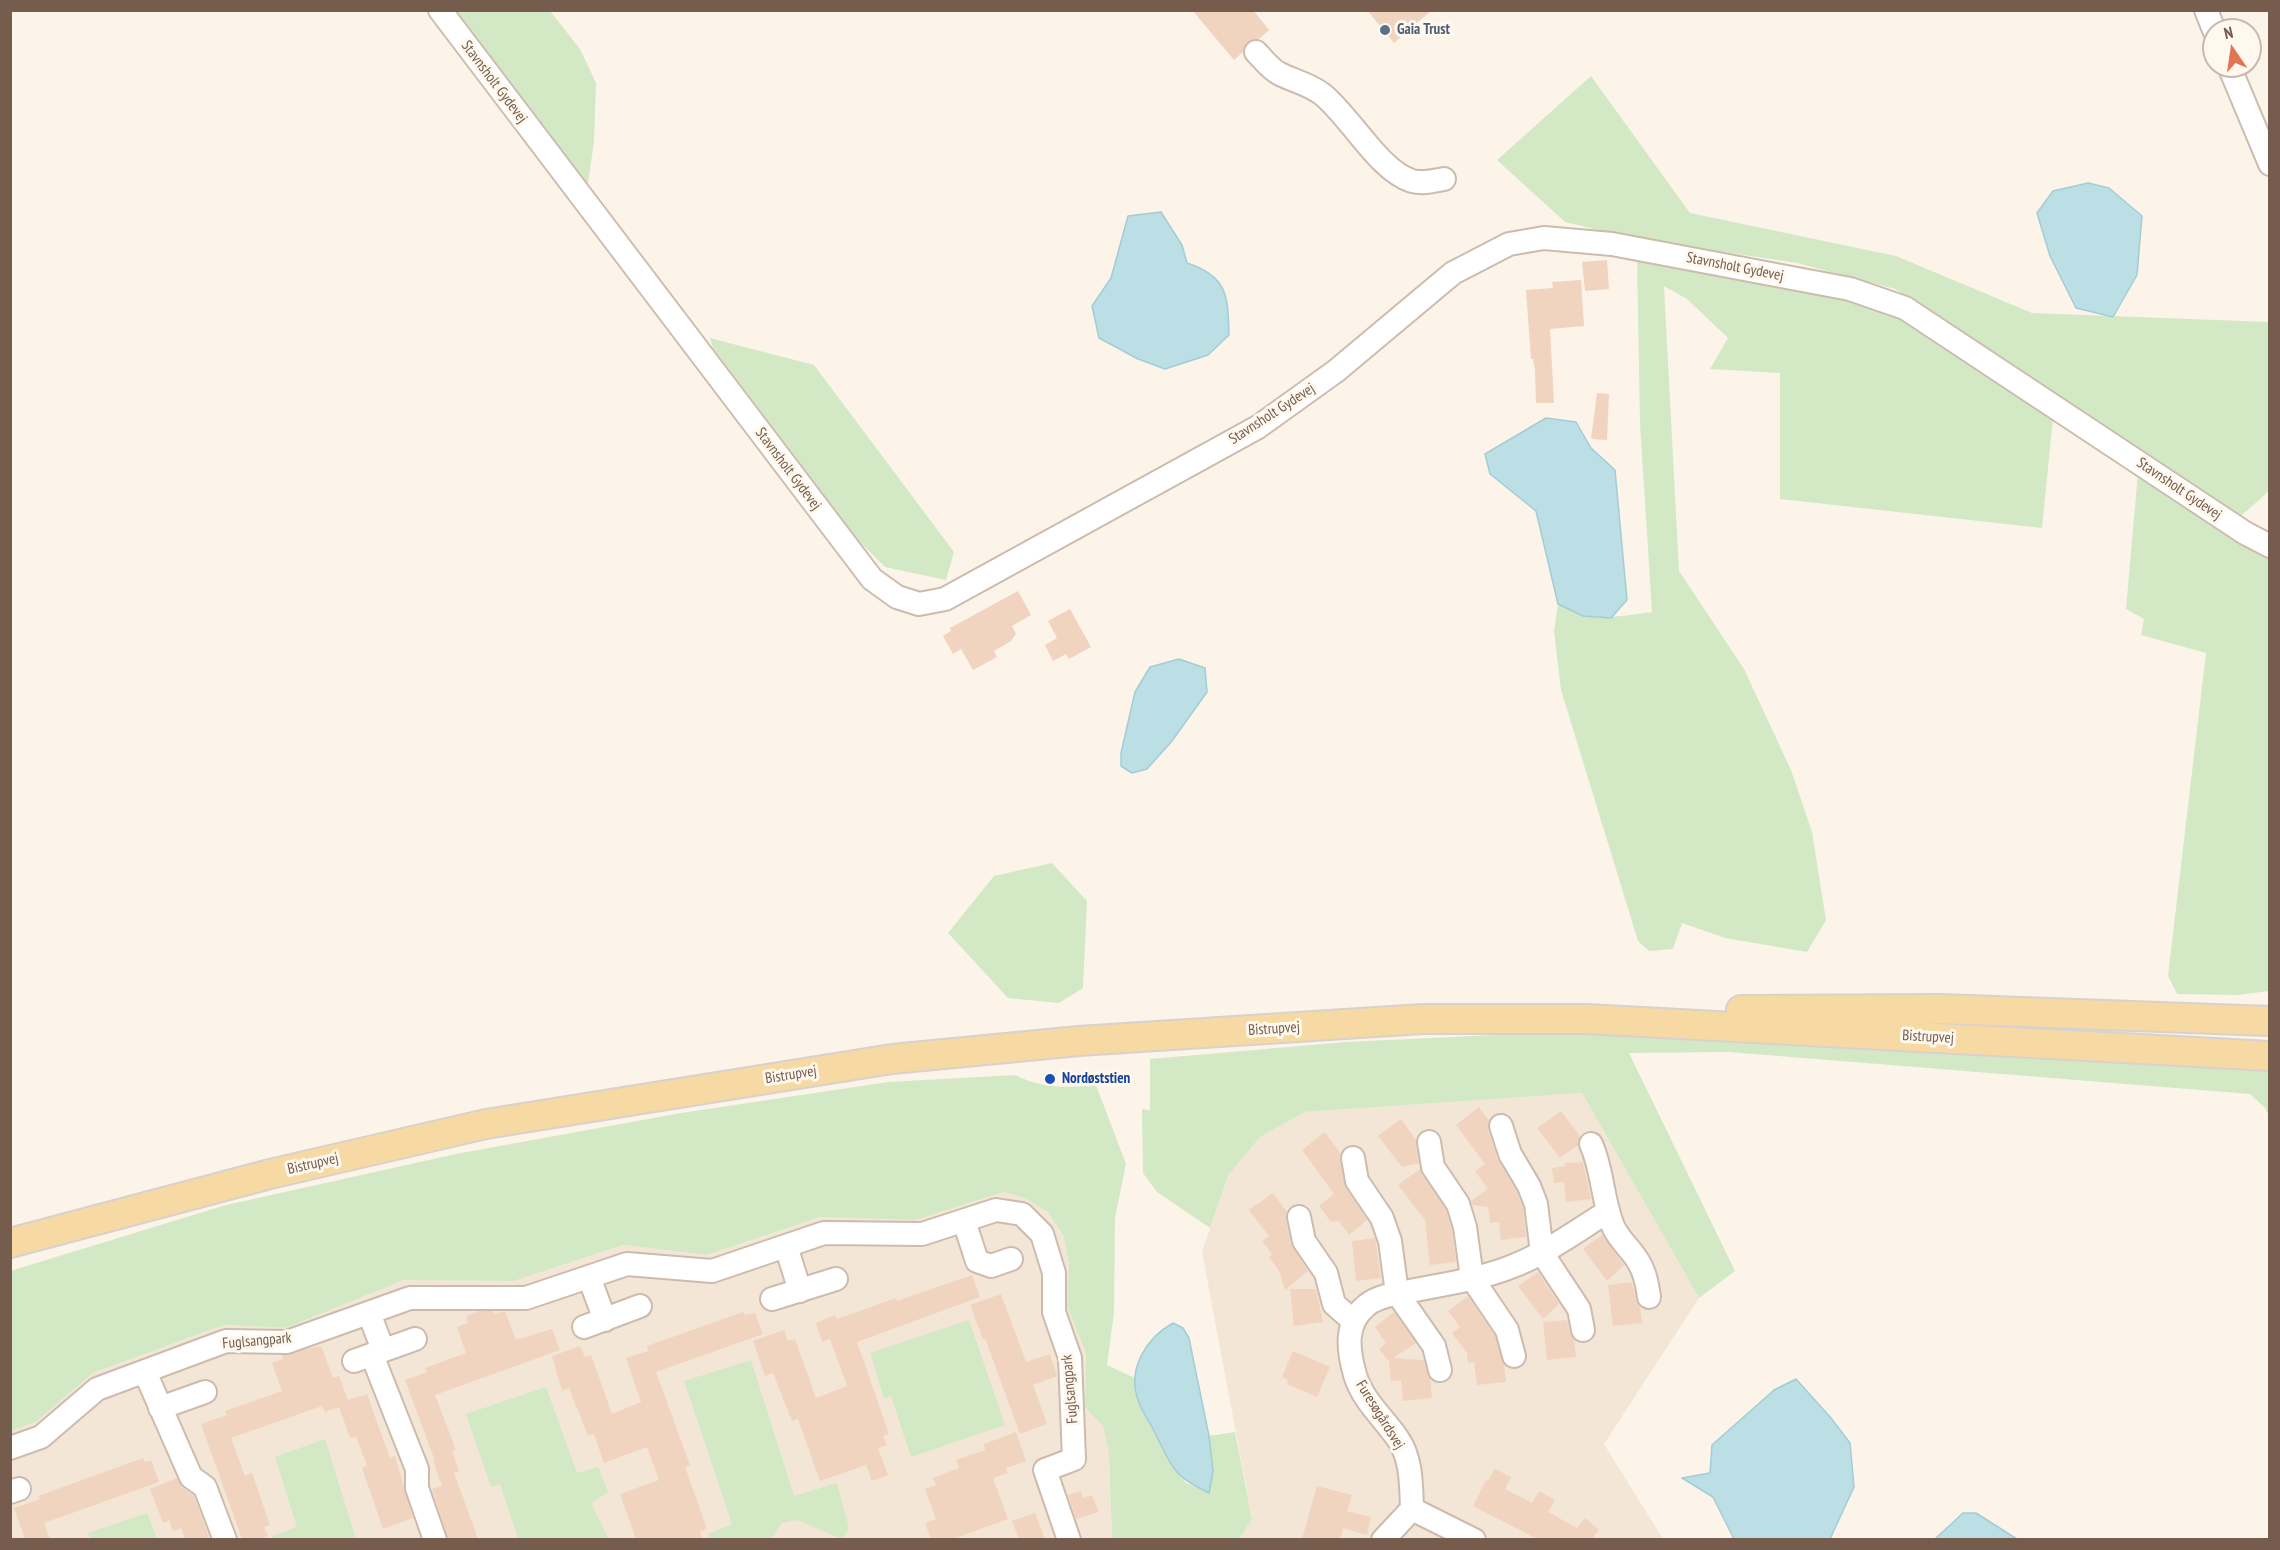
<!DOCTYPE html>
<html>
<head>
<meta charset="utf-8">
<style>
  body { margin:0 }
  #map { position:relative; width:2280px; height:1550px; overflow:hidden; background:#fcf4e8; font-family:"PT Sans Narrow",sans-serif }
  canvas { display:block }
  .frame { position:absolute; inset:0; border:12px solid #755c4c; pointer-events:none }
  .north { position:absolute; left:2202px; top:18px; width:60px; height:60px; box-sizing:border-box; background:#fef8ee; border:2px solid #c7baad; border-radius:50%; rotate:347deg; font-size:16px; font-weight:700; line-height:24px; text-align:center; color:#755c4c }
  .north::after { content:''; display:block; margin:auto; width:21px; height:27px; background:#e07552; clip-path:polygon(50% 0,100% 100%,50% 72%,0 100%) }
</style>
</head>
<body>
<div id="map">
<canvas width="2280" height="1550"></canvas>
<div class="frame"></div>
<div class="north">N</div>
</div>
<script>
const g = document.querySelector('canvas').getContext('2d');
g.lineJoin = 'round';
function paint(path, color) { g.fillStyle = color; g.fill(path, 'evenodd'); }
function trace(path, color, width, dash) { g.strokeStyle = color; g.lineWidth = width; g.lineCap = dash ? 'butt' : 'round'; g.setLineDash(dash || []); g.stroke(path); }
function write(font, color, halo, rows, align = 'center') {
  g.font = font + ' "PT Sans Narrow",sans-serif'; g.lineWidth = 6; g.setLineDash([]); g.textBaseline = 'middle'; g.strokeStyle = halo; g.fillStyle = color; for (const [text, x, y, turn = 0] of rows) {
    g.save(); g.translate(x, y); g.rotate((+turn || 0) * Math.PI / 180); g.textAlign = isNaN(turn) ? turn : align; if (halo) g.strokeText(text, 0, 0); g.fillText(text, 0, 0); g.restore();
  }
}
paint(new Path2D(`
  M1582 1093 1699 1298 1604 1444 1663 1539H1239L1252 1518 1202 1252 1228 1176 1260 1137 1305 1112Z
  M1004 1192 1025 1197 1048 1212 1064 1237 1069 1266 1067 1306 1086 1353 1085 1408 1103 1426 1109 1454 1112 1539H11L10 1431 36 1422 93 1373 224 1325 286 1328 404 1280 514 1281 623 1245 707 1255 820 1217 915 1220Z`), '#f3e6d6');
paint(new Path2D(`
  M450 11H550L580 49 596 83 594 142 587 190Z
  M1591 76 1690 213 1896 256 2032 313 2269 322V491L2241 516 1895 289 1797 263 1637 239 1565 222 1497 160Z
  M1637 257 1883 306 2053 418 2042 528 1780 499V373L1710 369 1728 338 1687 299 1664 286 1679 571 1744 669 1791 770 1812 832 1826 920 1807 952 1725 938 1682 923 1673 949 1649 951 1638 941 1561 690 1554 631 1558 604C1597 621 1610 618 1652 612L1640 424Z
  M710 338 814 365 954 552 946 580 885 567 858 540 713 348Z
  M2138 473 2269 559V991L2238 995 2177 994 2168 976 2206 653 2141 635 2144 619 2126 609Z
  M1052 863 1087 901 1083 988 1059 1003 1008 998 948 933 994 876Z
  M1538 1033 1602 1034 2270 1070 2269 1116 2265 1108 2250 1094 1729 1052 1629 1053 1735 1271 1699 1298 1582 1093 1305 1112 1260 1137 1228 1176 1210 1228 1157 1192 1143 1173 1142 1109 1150 1110V1059L1346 1042Z
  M1015 1075C1043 1089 1066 1088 1096 1085L1126 1164 1115 1218 1114 1312 1107 1365 1135 1378 1137 1399 1176 1472 1186 1483 1209 1493 1213 1471 1209 1436 1235 1432 1252 1519 1239 1539H1112L1109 1454 1103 1426 1085 1408 1086 1353 1067 1306 1069 1266 1064 1237 1048 1212 1025 1198 1004 1192 915 1220 820 1217 707 1255 623 1245 514 1281 404 1280 286 1328 224 1325 93 1373 36 1422 11 1431 10 1271 226 1205 456 1154 681 1113 888 1082Z
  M969 1320 1005 1425 911 1457 891 1396 884 1398 870 1353Z
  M751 1360 794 1496 837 1483 849 1528 842 1539 797 1520 782 1523 771 1539H710L708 1534 732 1524 684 1381Z
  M546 1387 577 1473 598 1467 608 1492 591 1503 609 1539H518L500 1484 491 1487 466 1414Z
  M325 1439 356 1539H273L272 1536 297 1527 275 1457Z
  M147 1513 157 1539H90L88 1533Z`), '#d3e9c6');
const water = new Path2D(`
  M2088 183 2109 188 2142 216 2137 275 2113 317 2076 308 2050 256 2037 213 2053 191Z
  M1161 212 1182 245 1187 263C1228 276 1228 297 1229 335L1208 355 1165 369 1138 359 1099 338 1092 306 1111 278 1128 216Z
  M1546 418 1576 422 1591 448 1615 470 1627 600 1611 618 1583 616 1558 604 1536 511 1490 474 1485 454Z
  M1179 659 1205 668 1207 692 1172 741 1147 769 1132 773 1121 766V753L1135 692 1150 667Z
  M1173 1323 1183 1328 1189 1338 1193 1358 1209 1436 1213 1471 1209 1493C1172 1476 1173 1468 1155 1433 1150 1422 1142 1412 1138 1400 1127 1369 1146 1338 1173 1323Z
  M1796 1379 1831 1418 1850 1443 1854 1487 1830 1539H1734L1713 1497 1682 1478 1710 1473 1712 1445 1774 1390Z
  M1963 1513H1976L2017 1539H1935Z`);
paint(water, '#bcdee5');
trace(water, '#a3cdd6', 1.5);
paint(new Path2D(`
  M1192 10H1253L1269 30 1259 39 1247 42 1243 52 1234 60Z
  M1367 10H1432L1394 43Z
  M1607 260 1609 289 1585 291 1582 262Z
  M1581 280 1584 326 1550 329 1554 403H1536L1535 370 1533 359H1531L1526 290 1553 288 1552 282Z
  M1597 393 1609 394 1607 440 1591 439Z
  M1018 591 1031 615 1012 626 1016 634 1011 641 994 651 997 657 973 670 961 649 953 654 943 636 951 631 950 628Z
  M1070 609 1091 647 1069 659 1066 654 1053 661 1045 645 1057 638 1048 621Z
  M1479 1107 1489 1121 1488 1130 1497 1158 1517 1192 1523 1207 1526 1237 1501 1240 1499 1222 1490 1223 1488 1207 1472 1205 1471 1201 1488 1189 1475 1171 1485 1164 1456 1125Z
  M1561 1111 1580 1136 1578 1145 1560 1158 1537 1128Z
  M1401 1119 1416 1140 1419 1163 1402 1167 1378 1136Z
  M1325 1132 1340 1153V1160L1346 1188 1367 1220 1349 1235 1339 1221 1331 1222 1319 1206 1334 1194 1302 1150Z
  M1583 1162 1591 1199 1566 1202 1564 1182 1554 1183 1552 1168 1566 1166 1564 1163Z
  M1420 1169 1446 1210 1452 1230 1456 1262 1430 1265 1425 1220 1398 1185Z
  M1273 1193 1287 1212 1286 1220 1291 1244 1308 1271 1285 1290 1279 1271 1269 1257 1272 1254 1262 1241 1269 1236 1249 1210Z
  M1602 1235 1624 1265 1607 1281 1583 1249Z
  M1375 1238 1381 1278 1356 1281 1352 1241Z
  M1538 1272 1559 1304 1543 1319 1518 1286Z
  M972 1275 980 1297 857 1342 889 1434 883 1436 887 1445 878 1448 888 1475 872 1481 866 1465 820 1481 798 1419 792 1421 773 1373 765 1376 753 1341 784 1330 788 1341 795 1339 816 1398 847 1386 830 1339 822 1342 816 1323 835 1315 837 1319 896 1298 897 1301Z
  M1632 1282 1636 1300 1640 1307 1642 1323 1613 1326 1608 1285Z
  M1290 1289H1316L1323 1322 1294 1326Z
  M1001 1294 1026 1362 1050 1354 1057 1376 1033 1385 1047 1424 1020 1434 985 1338 983 1339 970 1305Z
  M1468 1296 1495 1336 1504 1365 1506 1382 1477 1385 1474 1362 1468 1363 1467 1353 1452 1333 1460 1327 1448 1311Z
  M479 1311H493L494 1314 505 1311 516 1340 552 1329 560 1350 435 1395 456 1450 452 1451 459 1471 454 1473 478 1539H448L432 1489 442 1486 433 1461H435L405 1380 427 1372 425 1368 466 1353 457 1327 468 1323 466 1316Z
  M743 1312 745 1315 755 1313 763 1334 656 1372 690 1465 685 1467 707 1529 700 1531 702 1539H636L620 1494 659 1480 647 1447 604 1463 594 1434 588 1436 569 1388 562 1391 552 1356 580 1346 585 1357 591 1355 612 1414 641 1402 626 1358 648 1351 647 1346Z
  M1394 1312 1416 1343 1393 1358 1424 1360 1430 1379 1432 1398 1403 1401 1401 1380 1391 1381 1389 1361 1379 1349 1386 1343 1375 1327Z
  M1567 1320 1570 1333 1574 1340 1576 1357 1547 1360 1543 1322Z
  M321 1346 333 1378 339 1376 348 1400 367 1394 390 1458 395 1456 413 1518 383 1529 362 1468 367 1466 356 1436 350 1438 339 1407 325 1412 322 1406 231 1438 245 1476 252 1473 270 1525 264 1527 268 1536 259 1539H242L201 1424 227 1415 225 1411 282 1391 272 1363 283 1359 282 1355Z
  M1293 1351 1330 1367 1317 1397 1287 1384 1288 1380 1282 1377Z
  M1016 1432 1026 1461 1006 1468 1008 1473 993 1478 1008 1519 953 1539H931L925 1523 936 1519 925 1489 936 1485 933 1478 959 1468 956 1460 985 1450 984 1444Z
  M143 1458 145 1462 151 1460 159 1482 44 1523 50 1539H25L14 1508 40 1499 38 1496Z
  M1495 1469 1511 1477 1505 1489 1519 1496 1532 1503 1539 1491 1555 1500 1548 1512 1577 1528 1585 1518 1599 1530 1593 1537 1596 1539H1537L1473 1506 1486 1480 1488 1481Z
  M177 1478 183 1488 194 1496 210 1539H185L181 1528 173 1531 169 1520 163 1523 150 1489Z
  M1317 1486 1352 1495 1347 1511 1371 1517 1367 1535 1343 1528 1340 1539H1302Z
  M1081 1491 1083 1498 1092 1495 1099 1512 1076 1519 1068 1495Z
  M1035 1513 1045 1539H1019L1012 1521Z`), '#f0d4c0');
const minor = new Path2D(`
  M440 10 872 579 897 597 919 604 945 599 1258 427 1336 371 1453 273 1509 244 1544 238 1612 244 1850 289 1905 308 2245 533 2270 546
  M2206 10 2214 30
  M1256 52C1263 59 1271 70 1280 74 1294 81 1309 84 1322 94 1350 116 1379 171 1412 181 1423 184 1433 181 1444 179
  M2229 66 2270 164
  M1501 1126 1510 1154 1529 1186 1536 1204 1542 1253 1579 1309 1583 1330
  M1429 1142 1433 1167 1458 1204 1465 1227 1472 1278 1507 1330 1514 1356
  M1591 1144C1603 1170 1602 1200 1613 1226 1618 1239 1631 1249 1638 1261 1645 1272 1647 1284 1649 1297
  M1353 1158 1357 1181 1382 1218 1390 1241 1397 1293 1434 1346 1440 1370
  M1299 1217 1304 1241 1326 1273 1334 1304 1352 1320
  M964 1221 977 1261 991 1266 1011 1259
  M786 1246 800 1291
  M589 1277 605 1320
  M772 1299 836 1279
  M369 1313 383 1350
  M584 1327 640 1306
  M372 1355 417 1469V1488L435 1540
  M354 1361 415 1339
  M145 1372 191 1477 205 1487 225 1540
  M160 1408 205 1392
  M10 1448 41 1437 97 1389 226 1341 287 1342 410 1298H526L627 1264 712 1271 824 1233 922 1234 996 1210 1022 1214 1042 1234 1054 1273V1312L1070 1358 1074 1459 1045 1470 1069 1540
  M10 1492 19 1489
  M1412 1509 1474 1540
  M1383 1540 1412 1509C1411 1486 1412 1459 1398 1439 1383 1417 1363 1401 1355 1375 1348 1350 1344 1323 1367 1305 1379 1295 1401 1293 1415 1290 1446 1284 1479 1279 1508 1268 1544 1255 1575 1232 1607 1212`);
const major = new Path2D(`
  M1741 1010 1940 1009 2270 1021
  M10 1243 270 1174 486 1124 892 1059 1079 1041 1423 1019H1587L2270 1056`);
trace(minor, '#cdbcae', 26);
trace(major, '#d8d1cd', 32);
trace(minor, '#fff', 22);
trace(major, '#f7daa3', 28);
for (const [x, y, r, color] of [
  [1385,30,6,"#5c6f8a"],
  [1050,1079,6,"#1a4fb4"]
]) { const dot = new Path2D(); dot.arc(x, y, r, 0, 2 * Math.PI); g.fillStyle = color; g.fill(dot); trace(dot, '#fef8ee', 2); }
write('bold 15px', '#4e5e75', '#fef8ee', [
  ["Gaia Trust",1397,30]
], 'left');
write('15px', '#755c4c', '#fef8ee', [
  ["Stavnsholt Gydevej",494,82,53],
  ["Stavnsholt Gydevej",1735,267,11],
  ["Stavnsholt Gydevej",1272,414,-33],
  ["Stavnsholt Gydevej",788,469,53],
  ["Stavnsholt Gydevej",2179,489,34],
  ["Bistrupvej",1274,1029,-4],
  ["Bistrupvej",1928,1037,3],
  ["Bistrupvej",791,1075,-9],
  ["Bistrupvej",313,1164,-13],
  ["Fuglsangpark",257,1341,-5],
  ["Fuglsangpark",1070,1389,-95],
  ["Furesøgårdsvej",1380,1415,58]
]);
write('bold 15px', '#164399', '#fef8ee', [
  ["Nordøststien",1062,1079]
], 'left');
</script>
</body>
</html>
